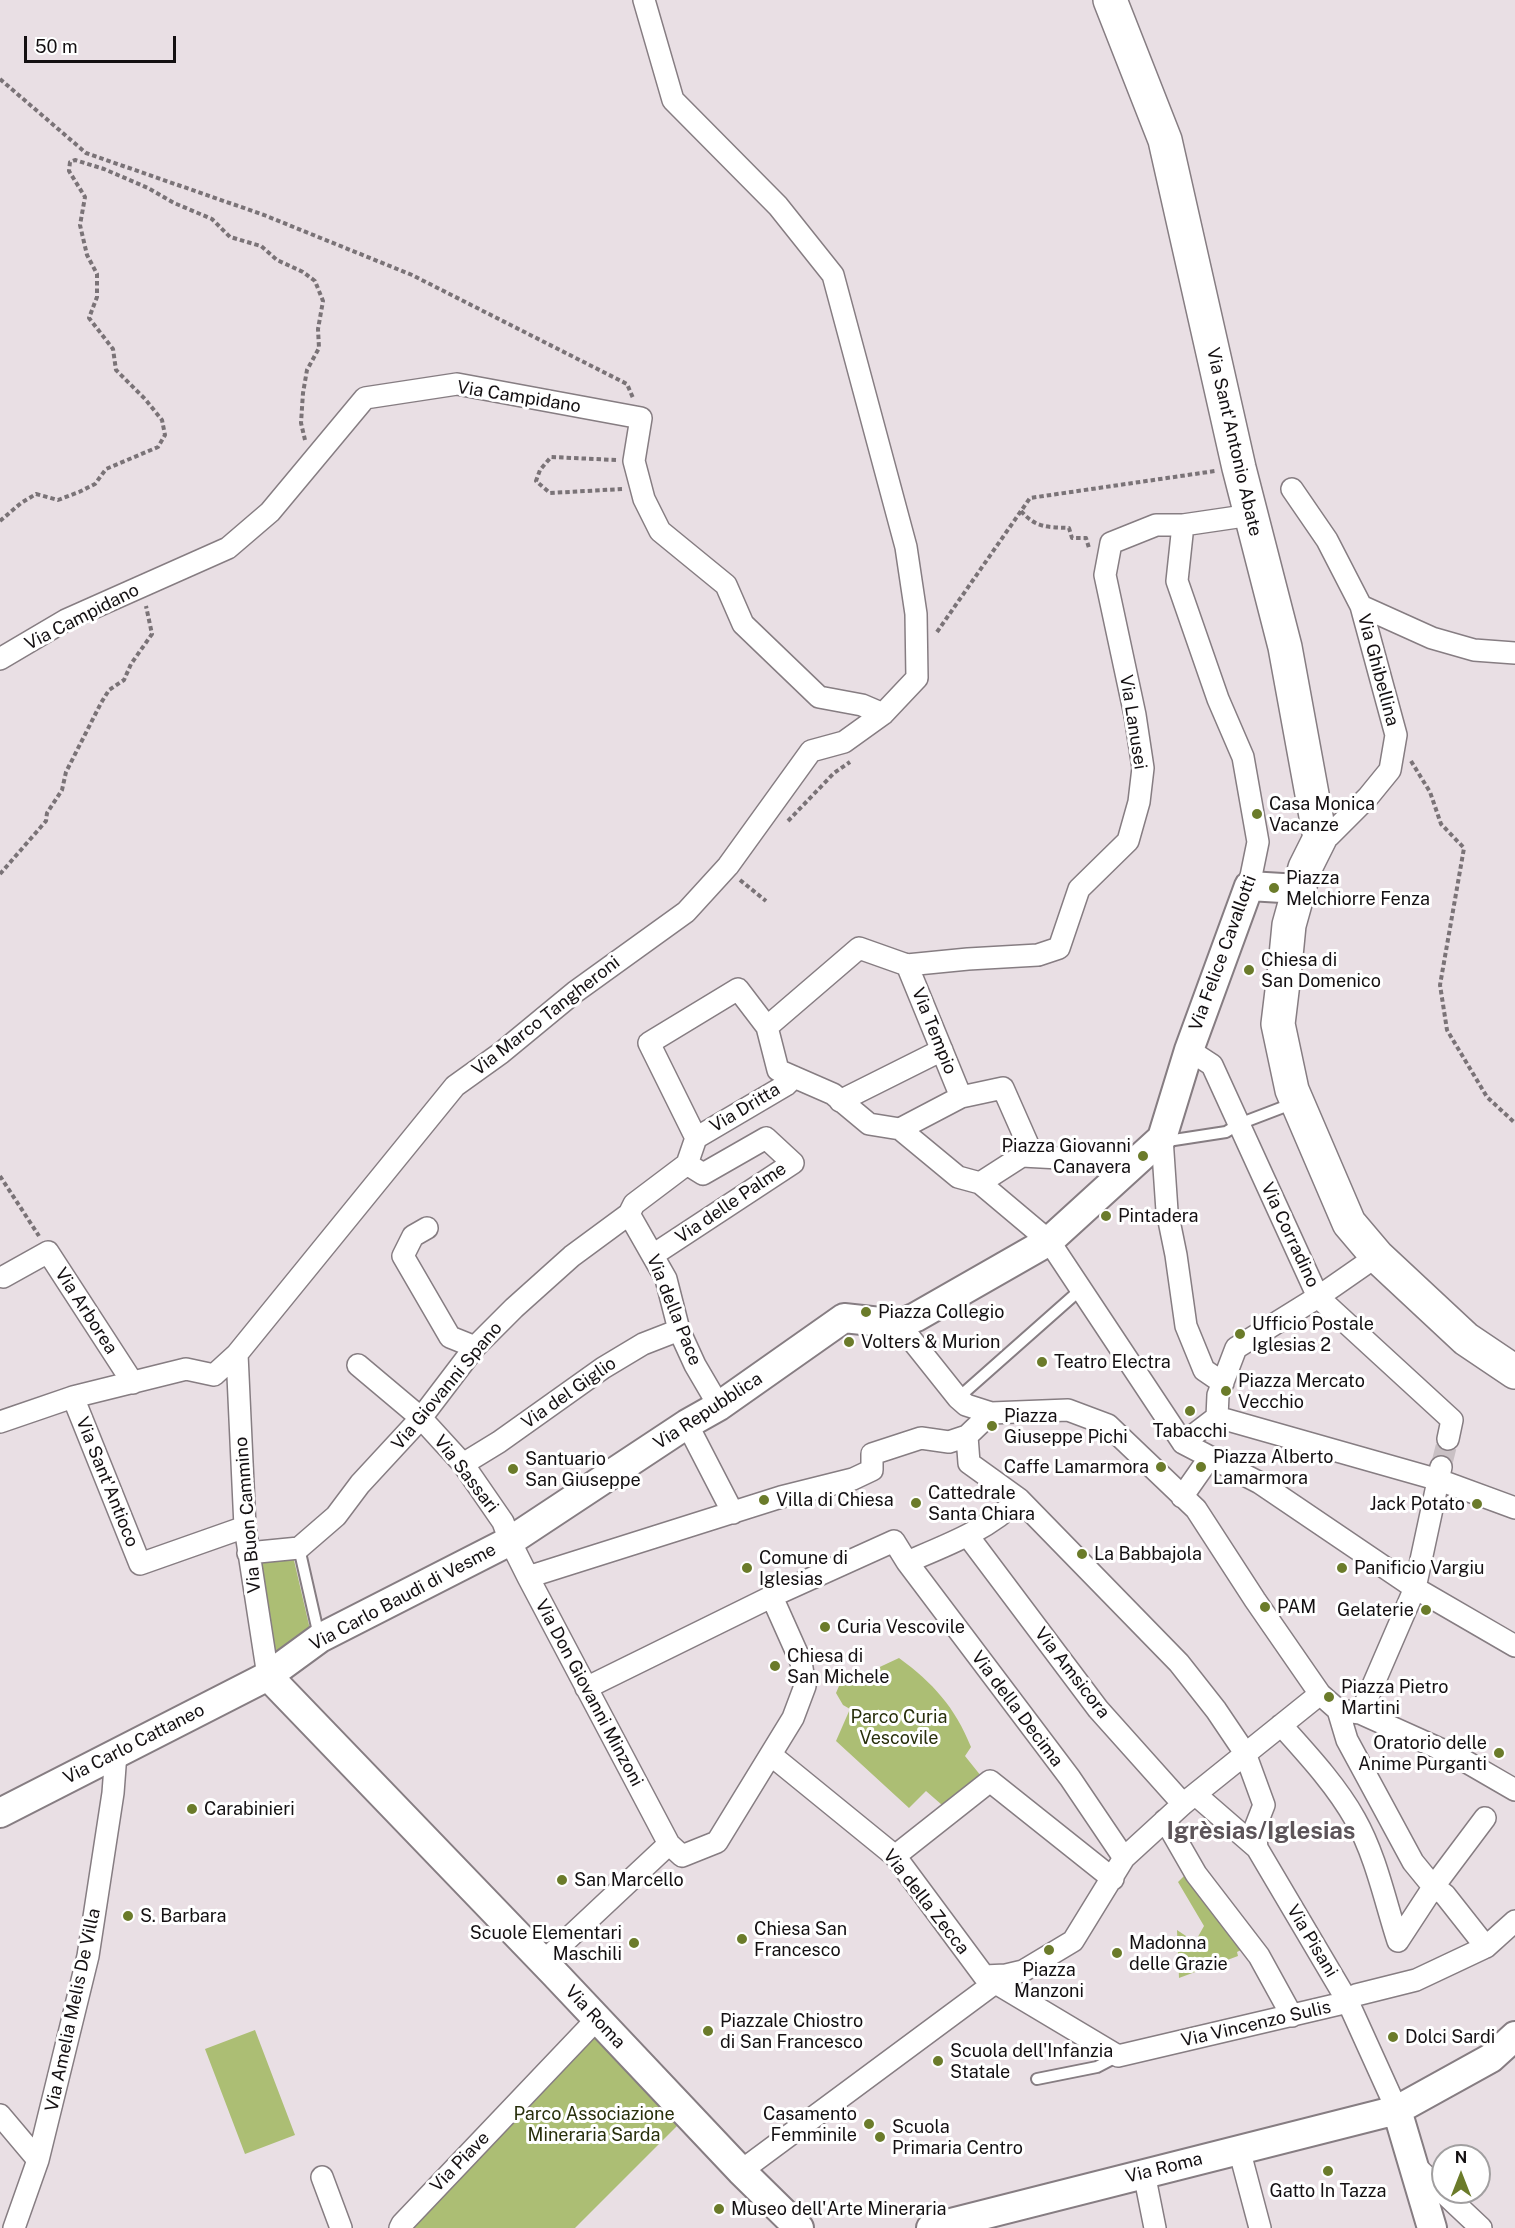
<!DOCTYPE html>
<html>
<head>
<meta charset="utf-8">
<style>
  body { margin:0 }
  #map { position:relative; width:1515px; height:2228px; overflow:hidden; background:#e9dfe4; font-family:"Public Sans",sans-serif }
  canvas { display:block }
  .north { position:absolute; left:1431px; top:2144px; width:60px; height:60px; box-sizing:border-box; background:#fff; border:2px solid #a19fa0; border-radius:50%; rotate:0deg; font-size:16px; font-weight:700; line-height:24px; text-align:center; color:#141012 }
  .north::after { content:''; display:block; margin:auto; width:21px; height:27px; background:#6b7b2a; clip-path:polygon(50% 0,100% 100%,50% 72%,0 100%) }
  .scale { position:absolute; left:24px; top:36px; width:152px; height:27px; box-sizing:border-box; border:3px solid #141012; border-top:0; padding-left:8px; font-size:18px; line-height:21px; white-space:nowrap; color:#141012; -webkit-text-stroke:4px #fff; paint-order:stroke }
</style>
</head>
<body>
<div id="map">
<canvas width="1515" height="2228"></canvas>
<div class="north">N</div>
<div class="scale">50 m</div>
</div>
<script>
const g = document.querySelector('canvas').getContext('2d');
g.lineJoin = 'round';
function paint(path, color) { g.fillStyle = color; g.fill(path, 'evenodd'); }
function trace(path, color, width, dash) { g.strokeStyle = color; g.lineWidth = width; g.lineCap = dash ? 'butt' : 'round'; g.setLineDash(dash || []); g.stroke(path); }
function write(font, color, halo, rows, align = 'center') {
  g.font = font + ' "Public Sans",sans-serif'; g.lineWidth = 6; g.setLineDash([]); g.textBaseline = 'middle'; g.strokeStyle = halo; g.fillStyle = color; for (const [text, x, y, turn = 0] of rows) {
    g.save(); g.translate(x, y); g.rotate((+turn || 0) * Math.PI / 180); g.textAlign = isNaN(turn) ? turn : align; if (halo) g.strokeText(text, 0, 0); g.fillText(text, 0, 0); g.restore();
  }
}
paint(new Path2D(`
  M293 1556 312 1638 285 1655 270 1648 255 1569 266 1559Z
  M899 1658C933 1683 955 1707 971 1747L965 1756 985 1781 942 1805 926 1791 909 1808 836 1741 850 1709 843 1705 836 1693 839 1686Z
  M1190 1870 1247 1947 1237 1952 1238 1956 1179 1978 1177 1930 1195 1942 1204 1926 1178 1882Z
  M255 2030 295 2135 245 2154 205 2049Z
  M596 2036 678 2125 575 2228H411Z`), '#acbe74');
trace(new Path2D(`
  M1441 1467 1448 1439`), '#c9c0c4', 21, [21, 10]);
const lane = new Path2D(`
  M1164 1139 1174 1140 1226 1132 1239 1124 1294 1103
  M958 1398 1080 1290
  M299 1548 319 1636
  M1037 2079 1097 2067 1118 2056`);
const street = new Path2D(`
  M1292 489 1327 540 1361 606 1396 735 1390 770 1368 797 1329 836 1320 838
  M1183 525 1177 581 1218 699 1243 757 1258 842 1249 886
  M1361 606 1432 638 1474 650 1515 653
  M0 659 66 620 228 548 270 512 365 398 457 384 641 418 634 461 644 499 660 531 726 585 743 624 819 697 862 705 883 714
  M907 965 961 1097
  M767 1027 859 948 907 965 968 959 1038 955 1059 948 1079 889 1128 841 1139 802 1143 768 1135 715 1105 575 1111 543 1156 525H1183L1251 515
  M1189 1050 1212 1065 1318 1297 1452 1420 1448 1439
  M840 1101 942 1050
  M900 1129 958 1177 980 1183 1049 1241 1183 1443 1260 1483 1415 1588 1515 1646
  M900 1129 961 1097 1003 1088 1033 1156
  M696 1138 786 1085 794 1077
  M1162 1138 1167 1211 1176 1255 1186 1326 1204 1370 1223 1383
  M687 1164 696 1138 649 1043 738 989 767 1027 778 1070 833 1094 869 1124 900 1129
  M980 1183 1022 1156 1135 1162
  M629 1214 666 1279 679 1330 695 1365 719 1406
  M427 1228 413 1236 403 1256 450 1337 475 1347
  M653 1255 793 1163 766 1138 703 1174 687 1164
  M3 1277 48 1252 133 1383
  M899 1324 958 1398 966 1405 991 1413 1068 1410 1108 1425 1196 1509 1255 1600 1320 1694 1338 1710 1347 1740 1413 1862 1431 1884 1445 1895 1486 1947
  M237 1354 245 1527 268 1676
  M358 1365 421 1418 463 1464 503 1522 510 1541 528 1577 669 1844 682 1856 717 1842 793 1718 805 1686 801 1662 772 1597
  M73 1397 140 1564 245 1527
  M1217 1417 1439 1480 1515 1508
  M0 1422 73 1397 186 1369 214 1375 237 1354 455 1086 501 1053 575 992 686 912 728 866 811 751 844 742 883 714 917 678 916 614 906 547 833 275 778 206 673 100 644 0
  M687 1424 733 1513
  M967 1436 969 1463 1019 1499 1179 1663 1216 1710 1245 1753 1264 1805 1255 1828 1257 1848
  M1183 1443 1217 1417 1218 1395 1236 1348 1318 1297 1377 1256
  M463 1464 499 1442 603 1368 643 1344 679 1330
  M1182 1497 1210 1457
  M968 1536 1098 1709 1183 1804
  M248 1553 299 1548 336 1516 360 1484 421 1418 475 1347 514 1308 572 1256 629 1214 634 1204 687 1164
  M907 1562 1070 1778 1124 1858
  M528 1577 781 1497 853 1479 872 1470V1454L921 1438 949 1442 967 1436 991 1413
  M586 1688 779 1593 894 1541 907 1562C947 1545 988 1530 1019 1499
  M1338 1710 1360 1713 1364 1706 1415 1588 1441 1467
  M1360 1713 1458 1757 1515 1790
  M1281 1725C1307 1754 1336 1785 1355 1819 1376 1856 1385 1901 1398 1941
  M771 1755 895 1856 984 1976 1118 2056 1348 2002 1356 1995 1416 1980 1486 1947 1515 1921
  M1196 1795 1257 1848 1348 2002 1397 2110
  M1165 1820 1196 1874 1259 1956 1292 2016
  M895 1856 990 1781 1113 1879
  M1398 1941 1434 1886 1485 1818
  M543 1962 669 1844
  M984 1976 1006 1975 1023 1971 1073 1941 1124 1858 1183 1804 1320 1694
  M0 2115 38 2160
  M1239 2149 1260 2228
  M1414 2165 1481 2228
  M741 2171 996 1982
  M1144 2173 1155 2228
  M322 2177 341 2228
  M14 2228 38 2160 88 1956 113 1793 116 1753
  M400 2228 402 2224 597 2019`);
const secondary = new Path2D(`
  M268 1676 554 1973 741 2171 799 2228
  M0 1813 268 1676 320 1638 510 1541 687 1424 719 1406 844 1318 899 1324 916 1317 1049 1241 1162 1138 1189 1050 1249 886 1299 889
  M1397 2110 1432 2228
  M931 2228 1397 2110 1491 2058 1515 2036`);
const primary = new Path2D(`
  M1110 0 1165 140 1239 468 1285 647 1320 838 1305 868 1299 889 1289 925 1285 966 1278 1024 1292 1090 1349 1223 1377 1256 1466 1339 1515 1372`);
trace(lane, '#867d82', 14);
trace(street, '#867d82', 24);
trace(secondary, '#867d82', 32);
trace(primary, '#867d82', 36);
trace(new Path2D(`
  M0 79 86 153 264 215 412 275 627 384 633 398
  M616 460 551 457 540 470 536 481 550 493 622 489
  M1021 511C1036 528 1047 527 1069 528L1072 538H1086L1089 548
  M0 521 21 503 36 494 58 500 79 492 95 484 106 469 158 447 165 435 162 420 145 399 116 370 113 349 89 318 97 297V274L87 255 80 225 85 197 69 171 70 162 75 160 104 169 148 188 174 203 212 219 230 237 261 246 277 260 303 272 315 281 323 301 318 329 319 348 307 370 303 393 301 423 305 440
  M937 632 1030 498 1215 471
  M1411 761 1430 792 1441 824 1464 848 1440 985 1447 1030 1487 1097 1515 1123
  M788 821 834 773 850 762
  M0 874 46 821 47 813 62 790 66 772 101 703 109 690 124 680 131 664 152 634 146 606
  M740 880 766 901
  M0 1176 39 1236`), '#7a7377', 4, [4.5, 3]);
trace(lane, '#fff', 10);
trace(street, '#fff', 21);
trace(secondary, '#fff', 28);
trace(primary, '#fff', 33);
for (const [x, y, r, color] of [
  [1257,814,6,"#6b7b2a"],
  [1274,888,6,"#6b7b2a"],
  [1249,970,6,"#6b7b2a"],
  [1143,1156,6,"#6b7b2a"],
  [1106,1216,6,"#6b7b2a"],
  [866,1312,6,"#6b7b2a"],
  [1240,1334,6,"#6b7b2a"],
  [849,1342,6,"#6b7b2a"],
  [1042,1362,6,"#6b7b2a"],
  [1226,1391,6,"#6b7b2a"],
  [1190,1411,6,"#6b7b2a"],
  [992,1426,6,"#6b7b2a"],
  [1161,1467,6,"#6b7b2a"],
  [1201,1467,6,"#6b7b2a"],
  [513,1469,6,"#6b7b2a"],
  [764,1500,6,"#6b7b2a"],
  [916,1503,6,"#6b7b2a"],
  [1477,1504,6,"#6b7b2a"],
  [1082,1554,6,"#6b7b2a"],
  [747,1568,6,"#6b7b2a"],
  [1342,1568,6,"#6b7b2a"],
  [1265,1607,6,"#6b7b2a"],
  [1426,1610,6,"#6b7b2a"],
  [825,1627,6,"#6b7b2a"],
  [775,1666,6,"#6b7b2a"],
  [1329,1697,6,"#6b7b2a"],
  [1499,1753,6,"#6b7b2a"],
  [192,1809,6,"#6b7b2a"],
  [562,1880,6,"#6b7b2a"],
  [128,1916,6,"#6b7b2a"],
  [742,1939,6,"#6b7b2a"],
  [634,1943,6,"#6b7b2a"],
  [1049,1950,6,"#6b7b2a"],
  [1117,1953,6,"#6b7b2a"],
  [708,2031,6,"#6b7b2a"],
  [1393,2037,6,"#6b7b2a"],
  [938,2061,6,"#6b7b2a"],
  [869,2124,6,"#6b7b2a"],
  [880,2137,6,"#6b7b2a"],
  [1328,2171,6,"#6b7b2a"],
  [719,2209,6,"#6b7b2a"]
]) { const dot = new Path2D(); dot.arc(x, y, r, 0, 2 * Math.PI); g.fillStyle = color; g.fill(dot); trace(dot, '#fff', 2); }
write('18px', '#141012', '#fff', [
  ["Via Campidano",519,397,9],
  ["Via Sant'Antonio Abate",1234,442,77],
  ["Via Campidano",82,617,-27],
  ["Via Ghibellina",1378,670,75],
  ["Via Lanusei",1133,722,81],
  ["Via Felice Cavallotti",1223,953,-70],
  ["Via Marco Tangheroni",546,1016,-38],
  ["Via Tempio",934,1031,68],
  ["Via Dritta",745,1108,-31],
  ["Via delle Palme",731,1203,-34],
  ["Via Corradino",1290,1235,65],
  ["Via della Pace",674,1310,68],
  ["Via Arborea",86,1311,57],
  ["Via Giovanni Spano",447,1386,-50],
  ["Via del Giglio",569,1393,-35],
  ["Via Repubblica",708,1411,-33],
  ["Via Sassari",466,1474,52],
  ["Via Sant'Antioco",107,1482,68],
  ["Via Buon Cammino",248,1515,-95],
  ["Via Carlo Baudi di Vesme",403,1597,-28],
  ["Via Amsicora",1072,1673,52],
  ["Via Don Giovanni Minzoni",589,1693,62],
  ["Via della Decima",1017,1709,53],
  ["Via Carlo Cattaneo",134,1744,-27],
  ["Via della Zecca",926,1902,52],
  ["Via Pisani",1312,1941,59],
  ["Via Amelia Melis De Villa",73,2010,-78],
  ["Via Roma",595,2017,47],
  ["Via Vincenzo Sulis",1256,2024,-13],
  ["Via Piave",460,2162,-46],
  ["Via Roma",1164,2168,-14]
]);
write('18px', '#141012', '#fff', [
  ["Casa Monica",1269,804],
  ["Vacanze",1269,825],
  ["Piazza",1286,878],
  ["Melchiorre Fenza",1286,899],
  ["Chiesa di",1261,960],
  ["San Domenico",1261,981],
  ["Piazza Giovanni",1131,1146,"right"],
  ["Canavera",1131,1167,"right"],
  ["Pintadera",1118,1216],
  ["Piazza Collegio",878,1312],
  ["Ufficio Postale",1252,1324],
  ["Iglesias 2",1252,1345],
  ["Volters & Murion",861,1342],
  ["Teatro Electra",1054,1362],
  ["Piazza Mercato",1238,1381],
  ["Vecchio",1238,1402],
  ["Piazza",1004,1416],
  ["Giuseppe Pichi",1004,1437],
  ["Tabacchi",1190,1431,"center"],
  ["Piazza Alberto",1213,1457],
  ["Lamarmora",1213,1478],
  ["Santuario",525,1459],
  ["San Giuseppe",525,1480],
  ["Caffe Lamarmora",1149,1467,"right"],
  ["Cattedrale",928,1493],
  ["Santa Chiara",928,1514],
  ["Villa di Chiesa",776,1500],
  ["Jack Potato",1465,1504,"right"],
  ["La Babbajola",1094,1554],
  ["Comune di",759,1558],
  ["Iglesias",759,1579],
  ["Panificio Vargiu",1354,1568],
  ["PAM",1277,1607],
  ["Gelaterie",1414,1610,"right"],
  ["Curia Vescovile",837,1627],
  ["Chiesa di",787,1656],
  ["San Michele",787,1677],
  ["Piazza Pietro",1341,1687],
  ["Martini",1341,1708],
  ["Oratorio delle",1487,1743,"right"],
  ["Anime Purganti",1487,1764,"right"],
  ["Carabinieri",204,1809],
  ["San Marcello",574,1880],
  ["S. Barbara",140,1916],
  ["Chiesa San",754,1929],
  ["Francesco",754,1950],
  ["Scuole Elementari",622,1933,"right"],
  ["Maschili",622,1954,"right"],
  ["Madonna",1129,1943],
  ["delle Grazie",1129,1964],
  ["Piazza",1049,1970,"center"],
  ["Manzoni",1049,1991,"center"],
  ["Piazzale Chiostro",720,2021],
  ["di San Francesco",720,2042],
  ["Dolci Sardi",1405,2037],
  ["Scuola dell'Infanzia",950,2051],
  ["Statale",950,2072],
  ["Casamento",857,2114,"right"],
  ["Femminile",857,2135,"right"],
  ["Scuola",892,2127],
  ["Primaria Centro",892,2148],
  ["Gatto In Tazza",1328,2191,"center"],
  ["Museo dell'Arte Mineraria",731,2209]
], 'left');
write('18px', '#282f0b', '#fff', [
  ["Parco Curia",899,1717],
  ["Vescovile",899,1738],
  ["Parco Associazione",594,2114],
  ["Mineraria Sarda",594,2135]
]);
write('bold 24px', '#5d555a', '#fff', [
  ["Igrèsias/Iglesias",1261,1832]
]);
</script>
</body>
</html>
